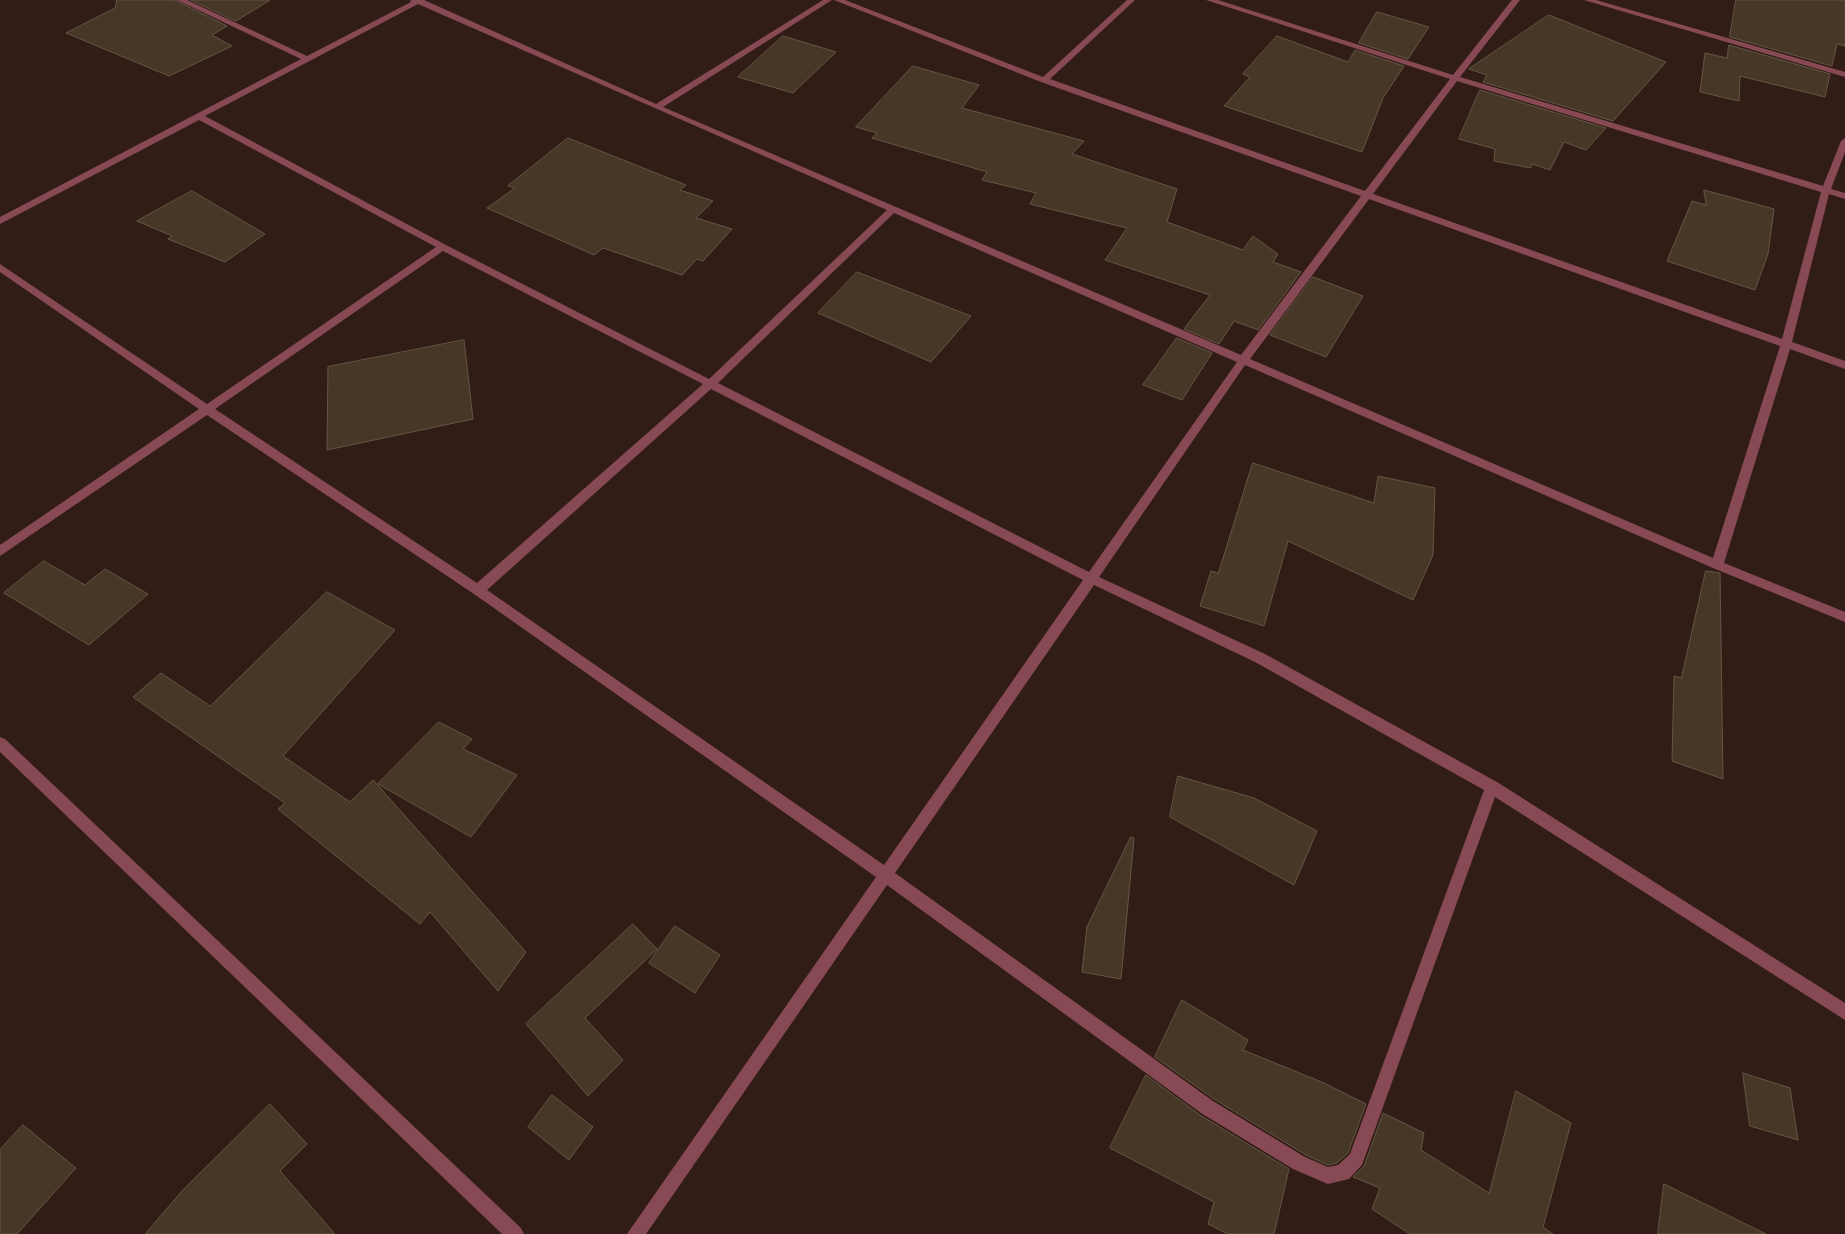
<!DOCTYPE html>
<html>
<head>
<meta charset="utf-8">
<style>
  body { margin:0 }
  canvas { display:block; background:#311d16 }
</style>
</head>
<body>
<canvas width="1845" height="1234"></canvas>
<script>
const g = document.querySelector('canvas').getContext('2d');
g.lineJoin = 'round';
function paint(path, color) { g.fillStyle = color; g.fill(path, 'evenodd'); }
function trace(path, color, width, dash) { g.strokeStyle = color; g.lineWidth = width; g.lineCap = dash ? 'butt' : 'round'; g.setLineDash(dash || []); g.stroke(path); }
const building = new Path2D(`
  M117 0H175L227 26 212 35 232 46 169 76 66 33 115 8Z
  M191 0H270L236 21Z
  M1736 0H1845V46L1837 44 1832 66 1730 37Z
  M1377 12 1429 27 1408 59 1359 43Z
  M1549 15 1666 62 1613 121 1483 82 1487 75 1469 69Z
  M783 36 836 52 793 93 738 77Z
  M1277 36 1348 62 1355 50 1404 66 1383 98 1362 152 1224 106 1250 77 1243 74Z
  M1729 45 1830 74 1825 97 1740 76 1739 101 1700 92 1705 53 1727 58Z
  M913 66 979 85 962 108 1084 141 1072 154 1177 189 1167 222 1243 250 1253 236 1278 254 1273 262 1301 272 1258 330 1234 321 1219 344 1184 329 1210 295 1105 260 1127 228 1030 204 1036 193 982 180 987 172 872 138 877 133 856 127Z
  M1480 90 1606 128 1586 150 1564 142 1550 170 1532 164 1531 168 1494 161 1495 149 1459 139Z
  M568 138 686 185 680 190 713 201 696 218 732 229 703 261 697 259 682 275 603 248 594 255 487 208 515 188 508 186Z
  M1704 190 1774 209 1768 254 1755 290 1667 261 1692 201 1706 205Z
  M192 191 265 234 225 262 168 239 172 236 137 221Z
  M857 272 909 292 971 316 931 362 818 313Z
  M1313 277 1363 296 1326 357 1270 335Z
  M1177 338 1212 353 1182 400 1143 385Z
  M464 340 473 419 327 450 328 367Z
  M1253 463 1374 503 1378 476 1435 488 1433 555 1413 600 1288 541 1264 626 1200 606 1211 571 1218 573Z
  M44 561 85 585 105 569 148 594 89 645 4 593Z
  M1706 571 1720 573 1723 779 1672 761 1674 676 1681 678Z
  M327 592 395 630 283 756 350 802 373 780 526 952 498 991 430 912 420 924 278 809 285 803 133 697 161 673 210 706Z
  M439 722 472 739 463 749 517 775 471 837 378 784Z
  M1178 776 1254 798 1317 831 1294 885 1170 817Z
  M1131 837 1134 838 1121 979 1082 972 1087 927Z
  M633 924 657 949 585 1018 623 1060 588 1096 526 1024Z
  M675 926 720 955 695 993 649 963Z
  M1182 1000 1248 1040 1243 1050 1324 1083 1366 1104 1348 1153 1337 1163 1328 1165 1306 1155 1214 1099 1155 1057Z
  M1743 1073 1790 1088 1798 1140 1750 1126Z
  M1146 1075 1200 1115 1289 1169 1274 1234H1228L1208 1224 1214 1202 1110 1148Z
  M1516 1091 1571 1123 1543 1227 1553 1234H1410L1372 1209 1380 1188 1353 1177 1364 1166 1383 1113 1424 1133 1421 1150 1489 1193Z
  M552 1095 593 1127 569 1160 528 1127Z
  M270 1104 307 1144 280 1171 335 1234H145L183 1190Z
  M23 1125 76 1168 17 1234H0V1150Z
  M1664 1184 1766 1234H1658Z`);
paint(building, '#463726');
trace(building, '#655544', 1);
paint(new Path2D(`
  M177 0H187L307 56 411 2 410 0H424L656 104 823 0H832L663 107 1241 355 1361 196 1041 82 834 0H845L1043 77 1127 0H1135L1050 79 1365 191 1450 79 1206 0H1218L1453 75 1512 0H1520L1460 77 1823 186 1841 141 1845 138V152L1831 189 1845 193V199L1829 194 1792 342 1845 361V369L1790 349 1724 563 1845 612V622L1713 568 1245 365 1099 577 1265 654 1497 782 1845 1003V1020L1495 797 1362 1165 1349 1179 1328 1184 1293 1169 1201 1113 887 885 646 1234H627L876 877 474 594 207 415 0 556V545L199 409 0 272V264L207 404 436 247 199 120 0 224V217L301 59ZM418 4 887 210 709 379 446 245 205 116ZM1457 81 1821 192 1782 339 1373 194ZM1369 199 1780 346 1713 558 1250 359ZM894 213 1237 362 1089 572 718 383ZM443 251 703 384 477 583 215 409ZM711 389 1083 580 884 865 487 590ZM1094 585 1255 662 1484 790 1350 1154 1338 1165 1328 1167 1305 1157 1213 1101 895 873Z
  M1584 0H1596L1845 72V77Z
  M0 737 5 739 521 1228 524 1234H502L0 752Z`), '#874954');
</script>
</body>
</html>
